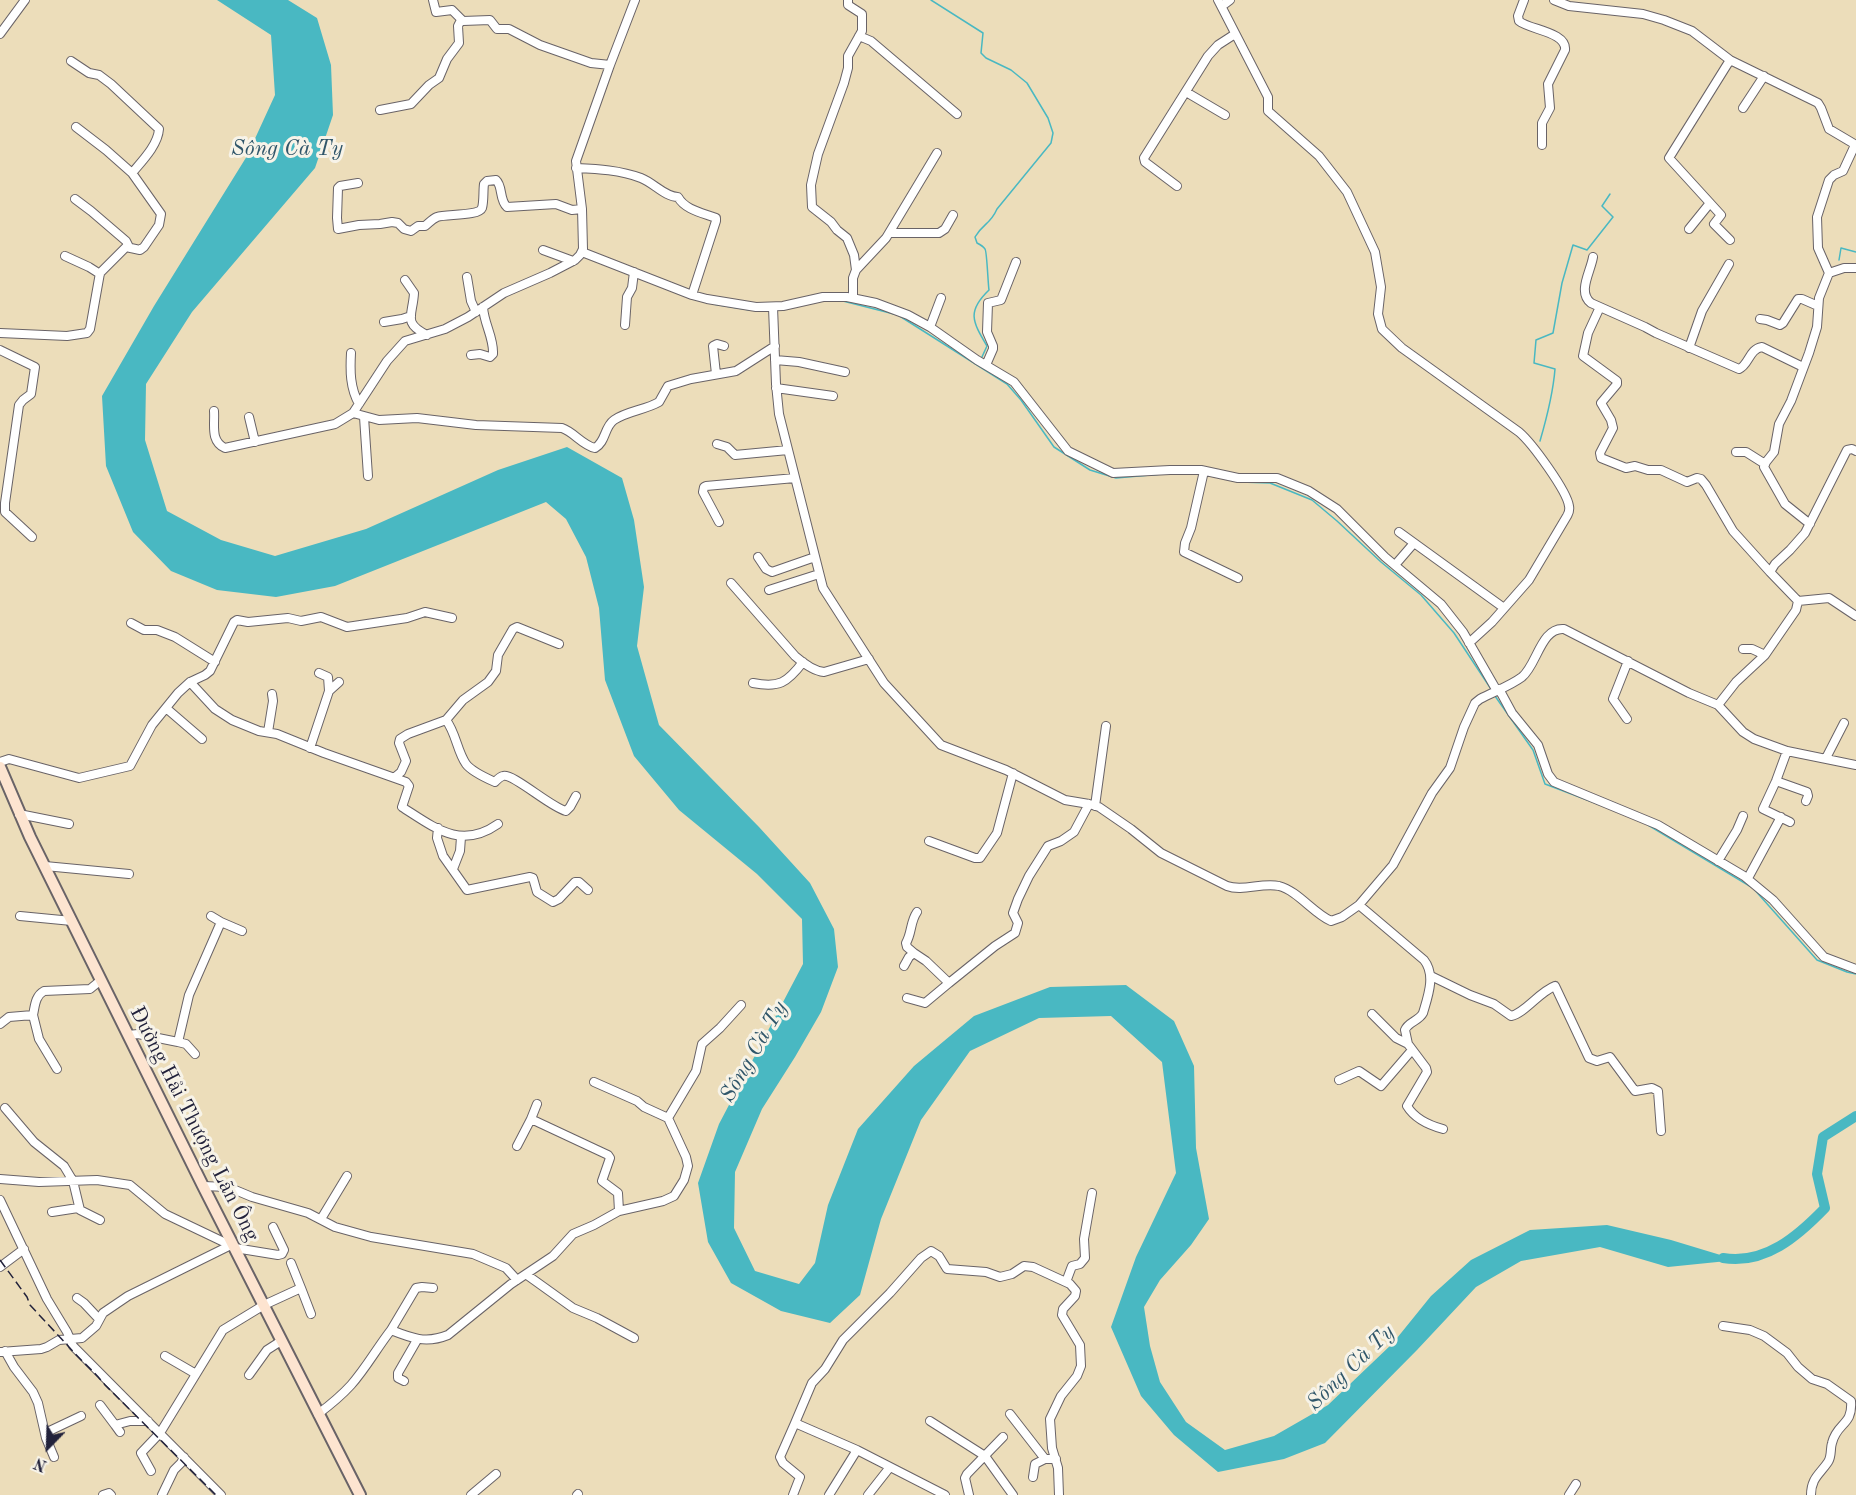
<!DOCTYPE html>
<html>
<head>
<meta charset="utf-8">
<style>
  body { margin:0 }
  #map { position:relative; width:1856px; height:1495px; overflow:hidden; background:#ecddba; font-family:"Old Standard TT",serif }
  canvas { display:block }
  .north { position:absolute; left:18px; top:1417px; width:60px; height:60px; -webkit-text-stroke:4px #f7f3e8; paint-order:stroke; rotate:203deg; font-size:16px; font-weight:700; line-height:24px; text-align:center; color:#22223b }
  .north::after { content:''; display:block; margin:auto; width:21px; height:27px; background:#22223b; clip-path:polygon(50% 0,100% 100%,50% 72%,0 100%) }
</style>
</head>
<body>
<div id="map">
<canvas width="1856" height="1495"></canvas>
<div class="north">N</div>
</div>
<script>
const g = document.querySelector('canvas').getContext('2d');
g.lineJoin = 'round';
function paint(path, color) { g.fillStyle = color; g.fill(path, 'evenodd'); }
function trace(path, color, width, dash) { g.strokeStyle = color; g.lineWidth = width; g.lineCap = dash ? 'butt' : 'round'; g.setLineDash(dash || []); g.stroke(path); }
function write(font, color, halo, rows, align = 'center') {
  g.font = font + ' "Old Standard TT",serif'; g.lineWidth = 6; g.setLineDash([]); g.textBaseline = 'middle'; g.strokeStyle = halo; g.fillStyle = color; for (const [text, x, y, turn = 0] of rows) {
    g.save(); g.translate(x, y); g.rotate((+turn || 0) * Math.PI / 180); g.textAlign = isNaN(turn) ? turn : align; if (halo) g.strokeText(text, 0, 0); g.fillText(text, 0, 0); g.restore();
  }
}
paint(new Path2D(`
  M217 0H288L317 18 331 65 333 115 315 168 192 312 146 384 145 440 167 511 221 540 275 556 366 529 498 470 567 447 622 478 634 520 644 587 637 646 659 725 759 827 810 883 834 929 838 967 821 1012 795 1057 762 1109 735 1172 734 1228 755 1271 799 1284 815 1263 828 1205 858 1129 914 1066 974 1016 1050 987 1126 985 1174 1021 1194 1066 1196 1148 1209 1219 1191 1245 1160 1280 1144 1307 1150 1346 1160 1382 1186 1422 1225 1450 1274 1436 1328 1405 1393 1343 1431 1296 1471 1260 1530 1230 1607 1225 1671 1240 1737 1260 1668 1267 1600 1247 1521 1261 1476 1287 1417 1350 1325 1443 1284 1459 1218 1472 1174 1435 1141 1396 1111 1327 1136 1257 1176 1173 1162 1062 1111 1016 1039 1018 970 1051 921 1120 881 1219 860 1295 830 1323 781 1311 731 1283 708 1242 698 1183 719 1124 803 964 802 919 757 874 679 810 634 756 605 680 599 608 586 557 566 519 546 502 335 586 276 597 217 590 171 571 133 532 106 466 102 396 154 306 247 156 275 95 271 35Z`), '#49b8c2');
trace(new Path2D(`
  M931 0 983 33 981 53 986 58 1011 70 1027 83 1048 118 1053 133 1051 143 997 209C990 225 983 223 975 237L977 243C981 245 983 246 985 249 987 251 988 285 989 290 967 311 972 321 987 346L981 359
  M1839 260 1841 248 1856 252
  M823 301H843L898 315 966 358 1007 384 1021 400 1054 447 1090 470 1116 478 1162 474
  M713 304 750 310
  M1540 441C1547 417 1553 394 1555 369L1534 363 1536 340 1553 333 1562 283 1573 245 1587 250 1613 217 1602 206 1610 194
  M1229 480 1240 482 1270 483 1312 500 1337 521 1381 562 1421 595 1454 633 1491 689
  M1495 696 1533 750 1545 784 1611 809
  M1648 825 1753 888 1817 960 1847 972 1856 974`), '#49b8c2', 1.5);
trace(new Path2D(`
  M1723 1258C1765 1265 1798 1236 1825 1208L1817 1174 1823 1137 1856 1116`), '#49b8c2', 10);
const street = new Path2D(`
  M433 0 436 12 452 10 463 21 490 20 497 29H509L540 45 591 63 610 65
  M848 0V5L862 14V31L848 56V68L844 83 818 154 811 185 812 207 831 222 837 230 847 238 854 255 856 270
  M1218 0 1268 97V111L1319 156 1347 192 1375 252 1381 287 1378 314 1382 329 1402 348 1519 432C1532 443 1567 491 1569 506 1570 511 1569 512 1567 516L1529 580 1492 622 1469 643
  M1524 0 1518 16 1519 21C1530 30 1567 32 1565 50L1548 84 1550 108 1542 123V145
  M1554 0 1569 6 1643 14 1664 20 1692 31 1730 60 1818 103 1821 108 1829 129 1856 145
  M1222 6 1230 0
  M0 34 25 0
  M859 36 871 41 957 114
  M1730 60 1669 158 1721 215 1714 224 1730 240
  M71 61 89 73 99 75 111 84 159 129C158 145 142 161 132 173
  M1186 92 1225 115
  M1743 108 1764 76
  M380 110 411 104 429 85 439 78 447 59 459 43 458 26 461 20
  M576 168C598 169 620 170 641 178 654 183 665 197 678 197 685 210 703 213 716 218V221L692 295
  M358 183 340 186 338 188 337 218 338 229 359 225 380 224 392 222 398 223 404 229 411 231 418 226H425C429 223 432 219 437 217 446 214 479 216 482 208 484 201 483 191 484 184L487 181 496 180C503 186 499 200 507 207L556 204 572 210 582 209
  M1177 186 1145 162 1144 158 1208 56 1218 45 1235 34
  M75 199 91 211 126 241 129 247
  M1689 229 1710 203
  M890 233H939L945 229 953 215
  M543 250 573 261
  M582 252 692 295 707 299 756 307 783 306 823 297H847L876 303 908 315 930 327 977 360 1014 382 1068 451 1113 473 1170 470H1201L1238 478H1277L1309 491 1337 509 1385 557 1441 604 1463 632 1497 691
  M65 256 89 267 100 274
  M1593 257C1591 271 1577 292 1591 303L1645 327 1656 333 1739 369C1749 365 1749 349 1762 347L1803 367
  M1829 273 1844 268H1856
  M467 277 471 301 476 312
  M405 280 414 293C413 315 402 323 427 335
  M853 298V278L856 270 886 238 937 153
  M773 307 776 384 779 414 823 588 884 683 941 745 1006 770 1065 800 1089 804 1099 807 1131 829 1161 853 1227 886C1243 892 1262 882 1279 886 1298 891 1313 913 1331 921L1342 917 1359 905 1393 865 1432 793 1450 768 1464 727 1475 703 1480 699C1493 692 1510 686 1522 677 1537 665 1541 627 1564 629L1689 693 1718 705 1743 732 1754 739 1787 751 1856 765
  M1600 307 1588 333 1583 356 1617 381V384L1601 403 1611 420 1613 428 1600 453 1601 458 1626 468 1635 466 1648 470H1661L1687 482 1697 478 1701 479 1706 485 1733 531 1770 572
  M1760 319 1767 320 1780 325 1783 323 1798 299H1802L1818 306
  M384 322 402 319 411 316
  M625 325 627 297 632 288 634 272
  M930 327 941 298
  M0 333 67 336 87 333 90 329 100 273 126 247 140 250 144 247 159 225 161 214 132 173 106 150 76 127
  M1689 348 1702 311 1729 264
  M0 350 35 367 31 394 23 400 19 405 5 503V512L32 537
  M351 353C350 371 350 388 359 404
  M471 355 480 354 490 357 493 354C494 338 484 324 483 307
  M775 360 799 362 845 372
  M986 365 993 349V346L987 332 988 303 1001 300 1016 262
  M716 374 713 346 717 344 724 346
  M776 388 833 396
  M214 411C215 425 210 441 225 448L335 424 353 413 387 361 405 341 445 329 468 317 504 293 550 273 575 260 580 255 583 249 582 209 576 161 610 65 635 0
  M353 413 379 420 417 418 476 425 562 428C574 432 582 445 595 448 606 442 604 427 614 420 627 411 645 410 659 402L668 386 691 379 736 371 775 346
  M249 417 255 442
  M364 417 368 476
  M717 444 727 447 735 455 788 450
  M1736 452H1746L1765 464
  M1204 471 1191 528 1185 543 1184 552 1238 578
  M719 522 703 492 704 487 706 486 795 478
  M1810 524 1785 504 1764 467 1766 462 1774 452 1779 424 1791 401 1809 353 1817 327 1819 298 1829 273 1818 248 1817 217 1829 180 1834 175 1843 171 1855 145
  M1399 532 1504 608
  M758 557 766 569 772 572 815 557
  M1395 565 1414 543
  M731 583 795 656C803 663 814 671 824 672L869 659
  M769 590 819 574
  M1798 601 1829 598 1856 616
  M131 623 144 630H157L175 637 215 662
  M1743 649H1752L1765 655
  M319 673 328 677 329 691
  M190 682 215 709 232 720 259 731 277 734 324 753 406 782 409 786 402 807C435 828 461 850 498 824
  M753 683C779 688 787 683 803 662
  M1499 689 1512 713 1538 745 1548 774 1554 782 1658 825 1744 876 1773 900 1824 957 1856 969
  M1718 705 1736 682 1765 655 1796 610 1798 601 1770 572 1775 564 1790 550 1805 533 1847 450 1852 449 1856 451
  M166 708 202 739
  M1627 719 1613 699 1628 661
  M446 720C456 733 457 751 466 764 472 772 486 778 495 782 497 780 499 777 503 776 513 773 550 807 566 811L570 807 576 796
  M268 732 273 701 272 694
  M310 748 329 691 339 682
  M1787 751 1776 781 1763 809 1790 822
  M1826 758 1844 723
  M0 762 9 759 79 778 130 766 152 725 178 693 190 682 205 675 210 671 234 622 237 620 248 622 288 618 301 621 321 617 347 627 407 618 425 612 452 618
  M395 777 401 772 406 761 399 743 400 739 408 734 446 720 463 700 488 682 496 671 498 655 513 629 517 627 559 644
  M1776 781 1807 792 1808 796 1806 801
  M1095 806 1106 726
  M19 814 69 824
  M438 828 437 838 443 856 467 890 530 877 533 878 537 892 553 902 559 899 575 882H579L588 890
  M929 841 975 858H980L997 833 1013 773
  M1718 861 1737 830 1743 816
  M45 866 129 874
  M453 869 460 851 461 837
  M1748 878 1781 817
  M1359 905 1424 960C1436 975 1428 996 1423 1013 1419 1021 1408 1022 1405 1030L1408 1044 1426 1068 1427 1072 1407 1106C1415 1119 1428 1125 1443 1129
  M20 916 72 921
  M221 922 242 931
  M914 953 907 947 906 943C912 933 910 922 917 912
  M904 966 909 957 914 953 926 961 949 983 995 946 1015 933 1018 923 1013 913 1018 899 1029 876 1048 846 1061 841 1074 832 1089 804
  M1431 976 1470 995 1494 1004 1511 1016C1525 1013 1539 992 1555 986L1589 1058 1597 1061 1610 1057 1635 1091 1652 1088 1658 1091 1661 1131
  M907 998 925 1003 949 983
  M1372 1014 1396 1038 1408 1044
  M33 1015C35 1006 35 996 44 991L90 989 101 980
  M0 1024 9 1017 33 1015 39 1039 57 1069
  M128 1035 138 1034 178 1042 189 995 221 922 211 916
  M178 1042 186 1044 195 1054
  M1339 1080 1359 1071 1381 1086 1412 1050
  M594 1082 637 1101 644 1107 668 1118
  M5 1108 34 1142 64 1166 73 1181 80 1210 100 1220
  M531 1119 537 1104
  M517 1146 531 1119 608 1155 610 1158 602 1181 618 1193 619 1211
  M0 1179 39 1182 97 1180 130 1185 165 1214 230 1245
  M203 1186 228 1187 252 1197 308 1213 335 1227 371 1237 473 1254 506 1268 517 1280
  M0 1200 47 1299 67 1332 73 1346 221 1495
  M52 1212 78 1208
  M321 1219 347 1176
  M235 1248 278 1255 282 1254 284 1250 273 1227
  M291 1263 301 1288
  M0 1267 24 1249
  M527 1275 573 1308 597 1318 634 1338
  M1066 1282 1072 1266 1080 1264 1085 1258 1084 1239 1092 1193
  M77 1298 84 1303 99 1319
  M1723 1326 1750 1330 1764 1336 1787 1353 1798 1367 1812 1379 1827 1384 1851 1401C1853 1426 1837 1422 1832 1443 1830 1449 1832 1456 1828 1462 1820 1474 1811 1478 1811 1495
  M391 1330 416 1288 422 1287 433 1288
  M5 1351 14 1367 33 1392 38 1403 46 1438 54 1457
  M0 1352 41 1349 47 1347 59 1340 82 1338 96 1326 103 1313 128 1296 233 1244
  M165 1356 196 1374
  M249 1375 267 1350 281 1341
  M404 1381 398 1378V1373L417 1340
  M100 1405 115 1425
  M318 1414C330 1405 341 1396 351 1385 366 1368 377 1348 391 1330 411 1338 426 1344 448 1335L511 1284 553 1256 573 1234 594 1225 619 1211 663 1201 674 1196 684 1180 688 1166 686 1157 668 1118 696 1071 702 1044 720 1028 741 1005
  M1010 1414 1045 1459H1056
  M930 1421 985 1456 1013 1495
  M120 1432 115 1425 130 1421H148
  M45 1433 81 1416
  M151 1471 141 1453 160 1433 223 1330 264 1305 301 1288 311 1314
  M1033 1477 1035 1464 1045 1459
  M103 1495 109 1493 111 1495
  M162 1495 174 1470 181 1463 184 1457
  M471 1495 496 1474
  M577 1495 578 1494
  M793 1495 800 1477 783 1463 780 1457 795 1423
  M829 1495 857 1450
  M868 1495 890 1467
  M945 1495 857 1450 795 1423 812 1383 825 1369 843 1340 890 1293 921 1258 931 1251 939 1256 947 1269 986 1272 1000 1277 1012 1274 1024 1266 1033 1267 1070 1284 1076 1291 1075 1296 1063 1309 1062 1315 1080 1345 1081 1366 1077 1376 1061 1396 1050 1419 1052 1448 1058 1468 1059 1495
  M969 1495 965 1478 967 1474 1003 1437
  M1569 1495 1576 1484`);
const secondary = new Path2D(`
  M0 767 30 837 203 1186 360 1495`);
trace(street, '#696367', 10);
trace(secondary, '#696367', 14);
trace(street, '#fff', 8);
trace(secondary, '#fde4d0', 10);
trace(new Path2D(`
  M0 1260 27 1297 30 1305C43 1319 56 1333 69 1347 81 1361 94 1371 105 1385L216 1495`), '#22223b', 1.5, [9, 4.5]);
write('21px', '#22223b', '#f7f3e8', [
  ["Đường Hải Thượng Lãn Ông",194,1124,63]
]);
write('italic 22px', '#30566a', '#f7f3e8', [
  ["Sông Cà Ty",287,149],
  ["Sông Cà Ty",754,1052,-60],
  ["Sông Cà Ty",1351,1368,-44]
]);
</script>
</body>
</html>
